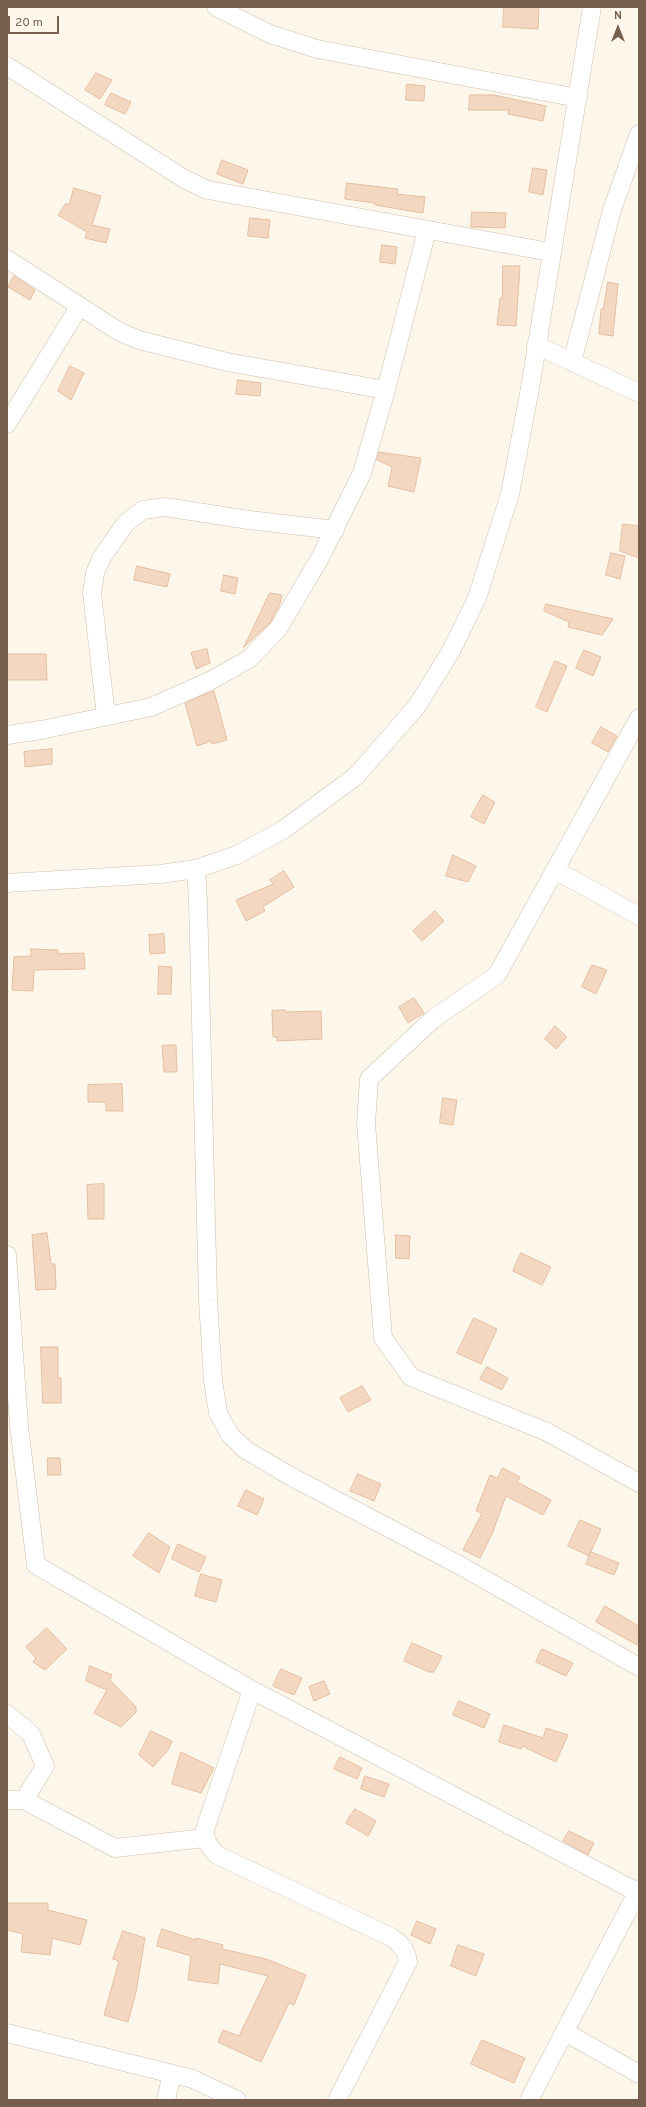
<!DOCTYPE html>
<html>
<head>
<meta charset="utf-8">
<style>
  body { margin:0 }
  #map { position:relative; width:646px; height:2107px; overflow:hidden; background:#fdf6ea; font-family:Overpass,sans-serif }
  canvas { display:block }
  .frame { position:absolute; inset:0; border:8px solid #785e4c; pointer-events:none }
  .north { position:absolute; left:598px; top:8px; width:40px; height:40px; -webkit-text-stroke:3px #fffaf0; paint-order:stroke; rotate:0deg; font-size:11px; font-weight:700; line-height:16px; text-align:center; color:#785e4c }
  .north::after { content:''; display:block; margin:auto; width:14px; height:18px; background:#785e4c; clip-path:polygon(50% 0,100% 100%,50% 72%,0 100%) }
  .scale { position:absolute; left:8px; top:16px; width:51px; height:18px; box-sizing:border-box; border:2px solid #785e4c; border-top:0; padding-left:5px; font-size:12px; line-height:14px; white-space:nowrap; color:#785e4c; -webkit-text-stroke:3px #fffaf0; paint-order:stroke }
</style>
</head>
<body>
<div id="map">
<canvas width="646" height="2107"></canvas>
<div class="frame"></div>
<div class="north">N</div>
<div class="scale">20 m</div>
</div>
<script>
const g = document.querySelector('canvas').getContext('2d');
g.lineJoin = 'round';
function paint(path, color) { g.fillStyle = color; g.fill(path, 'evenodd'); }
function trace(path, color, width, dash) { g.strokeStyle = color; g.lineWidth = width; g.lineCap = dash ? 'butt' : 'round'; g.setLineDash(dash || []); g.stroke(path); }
const building = new Path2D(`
  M504 7H539L538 29 503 27Z
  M96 73 112 80 100 99 85 90Z
  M407 84 425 86 424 101 406 100Z
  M111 93 131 102 125 114 105 105Z
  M470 95H494L546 106 543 121 508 114 509 110H469Z
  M222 160 248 170 243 184 217 174Z
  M533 168 547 170 543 195 529 192Z
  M347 183 398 189 397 194 425 197 423 213 375 205V203L345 199Z
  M74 188 101 196 92 225 110 229 106 243 85 238 87 232 58 215 66 203 69 205Z
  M472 212 506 213 505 228 471 227Z
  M250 218 270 220 268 238 248 236Z
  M382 245 397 247 395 264 380 262Z
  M503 266H520L516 326 497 325 500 298H502Z
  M14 276 35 290 30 300 8 287Z
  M608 282 618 284 613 336 599 334 601 309H603Z
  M70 366 84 373 71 400 58 391Z
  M238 380 261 383 260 396 236 394Z
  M379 452 421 458 414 492 388 486 392 467 377 460Z
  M623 524 639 526V558L620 551Z
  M611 553 625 556 620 579 606 575Z
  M137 566 170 574 167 587 134 580Z
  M224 575 238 578 235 594 221 591Z
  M270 593 282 595 280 604 270 623 244 647Z
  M546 604 613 619 602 635 568 627 569 622 544 611Z
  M207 649 210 663 196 669 191 653Z
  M584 650 601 657 593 676 576 668Z
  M7 654H46L47 680H7Z
  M555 661 567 666 547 712 536 707Z
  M214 691 227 740 212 744 211 741 197 746 185 703Z
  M601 727 617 736 608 752 592 743Z
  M52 749V764L25 767 24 752Z
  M483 795 495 802 484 824 471 817Z
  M453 855 476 866 468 882 446 876Z
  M284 871 294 887 263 907 265 911 246 921 236 900 273 884 270 880Z
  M435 911 444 921 422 941 413 931Z
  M164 934 165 953 150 954 149 935Z
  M31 949 58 950V954L84 953 85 969 34 970 33 991 12 990 14 957 31 956Z
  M592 965 607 970 596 994 582 987Z
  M159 966 172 967 171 994H158Z
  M414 998 424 1013 408 1023 399 1007Z
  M285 1010V1012L321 1011 322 1039 277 1041V1037H273L272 1011Z
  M555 1026 567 1037 556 1049 545 1039Z
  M168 1045H176L177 1072H164L162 1046Z
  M122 1084 123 1111H106V1102H88V1085Z
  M443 1098 457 1100 453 1125 440 1123Z
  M104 1184V1219H88L87 1185Z
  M47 1233 51 1264H55L56 1289 36 1290 32 1235Z
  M396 1235 410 1236 409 1259 396 1258Z
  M521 1253 551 1267 542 1285 513 1271Z
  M474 1318 497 1329 481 1364 457 1353Z
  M41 1347H58V1378H61V1403H43Z
  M487 1367 508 1378 502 1390 480 1379Z
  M362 1386 371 1400 348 1412 340 1398Z
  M48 1458H60L61 1475H48Z
  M503 1468 520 1477 517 1482 551 1500 543 1515 506 1496 492 1534 480 1558 463 1550 482 1513 476 1511 490 1475 497 1478Z
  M358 1474 381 1484 374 1501 350 1491Z
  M246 1490 264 1499 257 1515 238 1506Z
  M580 1520 601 1529 589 1556 568 1546Z
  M149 1533 170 1547 159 1573 133 1556Z
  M178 1544 206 1557 199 1572 172 1559Z
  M591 1552 619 1563 614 1575 586 1564Z
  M201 1574 222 1580 216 1602 195 1596Z
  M605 1606 639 1626V1646L596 1622Z
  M47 1628 67 1649 45 1670 33 1662 36 1658 26 1647Z
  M412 1643 442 1656 434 1672H429L404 1661Z
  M542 1649 573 1663 566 1676 536 1662Z
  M90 1666 112 1675 110 1680 136 1707V1712L121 1727 94 1713 107 1690 86 1681Z
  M281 1669 302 1678 294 1695 273 1686Z
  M324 1681 330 1694 314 1701 309 1687Z
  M459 1701 490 1714 484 1728 453 1715Z
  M504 1725 543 1738 546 1728 568 1735 556 1762 522 1746 521 1749 499 1742Z
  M151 1731 172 1741 168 1750 153 1767 139 1755Z
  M181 1752 214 1768 201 1793 172 1784Z
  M340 1757 362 1768 357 1779 334 1769Z
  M365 1776 389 1784 384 1797 361 1789Z
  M355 1809 376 1821 368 1836 346 1823Z
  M569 1831 594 1843 588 1855 563 1841Z
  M7 1903H48V1910L87 1920 80 1945 52 1938 50 1955 21 1952 23 1934 7 1930Z
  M417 1921 436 1929 430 1944 411 1935Z
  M162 1929 196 1940V1938L223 1945 222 1949 266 1959 306 1975 294 2005 289 2003 261 2062 218 2042 223 2030 239 2036 268 1976 220 1964 218 1984 188 1980 191 1956 157 1946Z
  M123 1931 145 1938 136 1992 128 2022 104 2015 119 1961 113 1959Z
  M458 1945 484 1954 476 1976 451 1966Z
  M482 2040 525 2058 514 2083 471 2064Z`);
paint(building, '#f3d7c1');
trace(building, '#e5bfa1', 1);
const minor = new Path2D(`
  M216 7 270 34 317 49 578 98
  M7 66 186 180 208 190 550 252
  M7 259 118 331 139 340 227 362 386 390
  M536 345 639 393
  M572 362 612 210 639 134
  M7 424 79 307
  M106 716 92 593 95 573 102 557 126 523 143 510 165 507 249 520 335 530
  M639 718 497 975 433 1019 369 1079 366 1123 383 1338 411 1377 547 1432 639 1483
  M7 735 41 730 151 707 210 681 249 659 278 629 320 558 362 473 386 390 427 230
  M196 869 198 900 208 1300 213 1380 218 1413 230 1435 246 1450 290 1476 461 1566 639 1667
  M555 870 639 916
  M7 883 160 874 196 869 237 855 283 830 356 776 417 706 451 651 477 598 510 494 530 388 592 7
  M7 1255 19 1426 36 1565 252 1690 639 1893
  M252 1690 205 1829C205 1842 209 1846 217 1855L391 1937C402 1945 406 1949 408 1962L337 2100
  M7 1714 31 1734 45 1766 24 1800
  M7 1800H24L115 1848 205 1838
  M565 2032 639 2074
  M7 2033 193 2079 237 2100
  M166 2100 172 2074
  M529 2100 639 1889`);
trace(minor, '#cfbfae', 19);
trace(minor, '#fff', 18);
</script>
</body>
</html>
